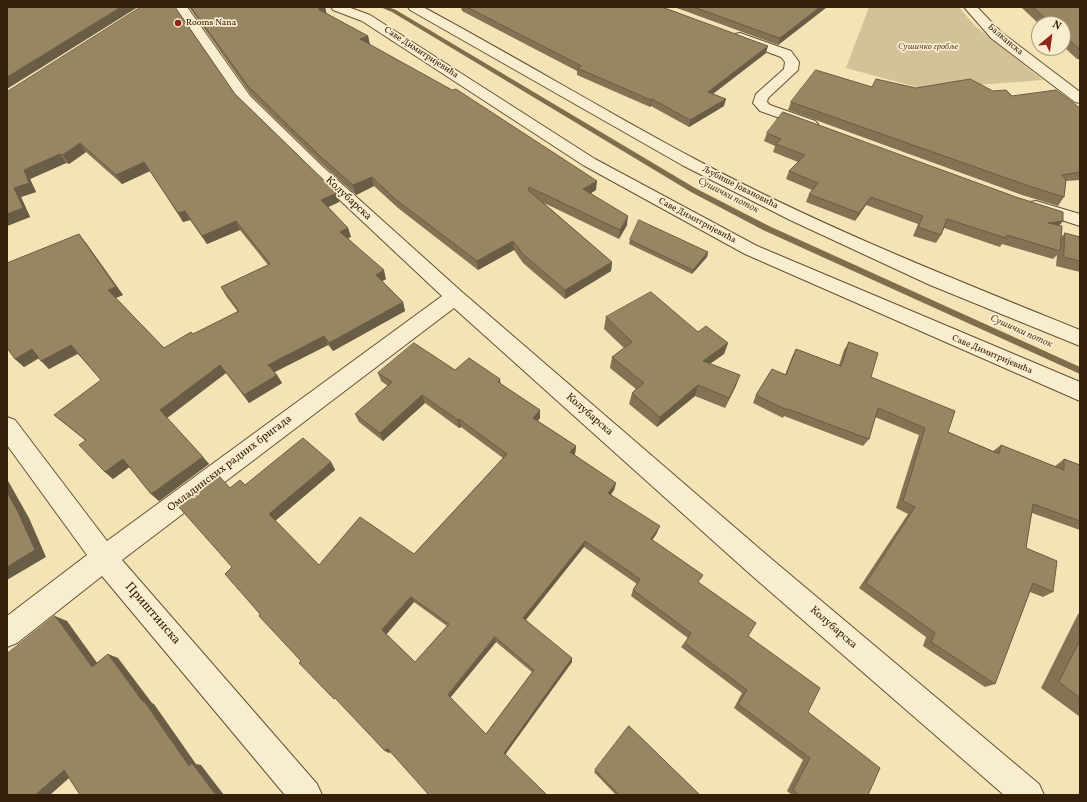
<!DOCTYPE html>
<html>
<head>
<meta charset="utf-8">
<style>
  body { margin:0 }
  #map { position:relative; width:1087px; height:802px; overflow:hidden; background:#f4e3b5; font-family:Vollkorn,serif }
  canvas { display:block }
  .frame { position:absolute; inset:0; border:8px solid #342008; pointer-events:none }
  .north { position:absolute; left:1031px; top:16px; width:40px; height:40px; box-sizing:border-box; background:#f8edcf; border:1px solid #aa9b7f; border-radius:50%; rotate:29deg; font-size:11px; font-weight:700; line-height:16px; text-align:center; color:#342008 }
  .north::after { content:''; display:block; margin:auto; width:14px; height:18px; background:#8f2418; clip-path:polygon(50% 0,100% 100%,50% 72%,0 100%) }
</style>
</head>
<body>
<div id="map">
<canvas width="1087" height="802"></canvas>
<div class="frame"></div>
<div class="north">N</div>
</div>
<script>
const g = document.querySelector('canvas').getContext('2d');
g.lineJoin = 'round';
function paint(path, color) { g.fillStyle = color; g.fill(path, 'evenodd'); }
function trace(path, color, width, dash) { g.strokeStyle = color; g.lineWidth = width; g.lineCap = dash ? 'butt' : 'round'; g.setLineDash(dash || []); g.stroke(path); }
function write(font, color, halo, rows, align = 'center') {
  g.font = font + ' Vollkorn,serif'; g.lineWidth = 3.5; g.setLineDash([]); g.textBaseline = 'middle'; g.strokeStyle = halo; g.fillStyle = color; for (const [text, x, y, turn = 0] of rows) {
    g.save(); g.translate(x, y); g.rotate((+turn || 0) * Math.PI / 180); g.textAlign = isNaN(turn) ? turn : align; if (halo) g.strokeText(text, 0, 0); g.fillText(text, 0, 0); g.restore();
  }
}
paint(new Path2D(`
  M869 7H959L975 26 1043 80 924 89 846 68Z`), '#d3c298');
paint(new Path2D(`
  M380 7H388L396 10 695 188 769 226 1080 367V374L763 230 691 192 392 12Z`), '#806d4c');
const minor = new Path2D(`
  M175 7H187L250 96 323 167 462 292 768 556 1039 784 1044 795H1004L750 574 454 308 122 560 317 784 322 795H285L102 576 17 643 7 647V616L87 555 7 445V417L15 420 107 541 442 296 311 173 240 102Z
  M331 7H348L370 15 595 159 757 246 1080 382V401L745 254 583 165 362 21 333 10Z
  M408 7H423C514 56 602 109 693 158 817 225 949 277 1080 330V346L930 285 790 220 682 165 410 10Z
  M964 7H977L1001 32 1080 92V103L1075 102 991 38Z
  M740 33 791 51 799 62 798 70 768 98 767 102 770 105 815 121 818 124 815 127 810 129 805 127 760 111 753 103 756 94 784 69 785 62 781 57 735 40 734 37 735 34Z
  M1036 201 1080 214V226L1030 210 1027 206 1030 202Z`);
trace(minor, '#645133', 2);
paint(minor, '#f8edcf');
paint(new Path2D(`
  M189 7H325L326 13 368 36 370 45 596 190 591 193 627 225 619 239 544 203 612 262 611 271 565 299 523 263 514 250 478 270 398 208 374 186 356 195 324 166 251 95Z
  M461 7H662L766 53 713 94 724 106 689 127 651 106 650 107 577 75V71L462 11Z
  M674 7H827L778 45Z
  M1021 7H1080V59H1077L1063 46V24H1039Z
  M872 87 993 91 1012 96 1080 108V180L1066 181 1064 197 1058 206 1022 195 788 110 791 102Z
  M7 92 235 94 337 193 339 202 328 207 348 228 351 237 348 238 386 279 382 281 403 302 405 311 333 351 328 345 274 372 277 375 282 383 249 403 226 373 167 418 209 464 159 501 151 494 129 467 113 479 105 472 86 441 54 415 101 380 78 354 49 369 39 358 24 367 15 359 86 243 123 295 116 298 164 348 193 334 238 312 226 296 221 287 268 265 240 230 207 244 190 220 183 222 150 171 122 184 86 152 69 164 66 163 30 179 36 192 21 197 30 217 7 226Z
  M767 133 1063 221 1059 225 1061 237 1065 233 1080 237V272L1056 266 1057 255 1053 259 1002 244 1000 247 944 228 941 235 936 243 913 236 918 224 866 205 855 221 806 202 809 194 812 190 786 179 789 171 798 162 773 152 775 146 764 141Z
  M630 240 708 252 707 257 692 274 629 244Z
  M606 317 698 332 728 343 724 354 710 364 740 375 725 408 695 396 657 427 629 404 632 393 636 389 610 368 612 357 624 348 604 329Z
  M849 342 871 377 948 432 993 451 1001 445 1054 467 1064 459 1080 465V530L1032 513 1026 548 1053 592 1043 597 1030 592 995 684 985 687 923 646 926 637 859 588 908 514 896 508 919 435 875 417 869 439 863 446 784 416 783 418 753 403 756 395 785 375 792 357 796 349 839 365 844 350Z
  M455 370 501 384 540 410V418L538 421 576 446 575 454 574 455 616 483 614 490 611 495 657 533 652 540 699 583 748 636 808 712 868 795H792L787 791 803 760 734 708 742 693 681 647 688 638 631 596 633 590 637 584 584 547 526 620 572 662 505 754 391 752 389 753 301 661 260 614 232 567 230 488 245 485 331 462 335 470 275 521 319 565 414 554 503 458 461 427 459 428 425 403 383 441 359 422 355 414 388 386 381 381 378 373ZM414 602 447 626 415 662 386 634ZM496 642 532 672 486 734 450 698Z
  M1080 613V717L1041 688 1078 614Z
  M629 726 700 795H616L594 772Z`), '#837254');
paint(new Path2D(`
  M121 7H138L7 89V77Z
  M322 7H325L327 15 318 9Z
  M820 7H827L778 45 780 38Z
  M368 36 370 45 360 39Z
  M768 46 766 53 706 99 708 92Z
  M1080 54V59H1077Z
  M652 99 651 106 650 107 651 100Z
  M726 99 724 106 689 127 690 120Z
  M80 143 86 152 69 164 63 155Z
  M60 154 66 163 30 179 36 192 21 197 30 217 7 226V214L14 188 24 170Z
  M144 162 150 171 122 184 116 175Z
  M372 177 374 186 356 195 353 185Z
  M597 181 596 190 583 198V189Z
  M337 193 339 202 324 209 321 200Z
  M871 197 866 205 855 221 859 213Z
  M185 211 190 220 183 222 178 213Z
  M628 216 627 225 619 239 620 230Z
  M236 221 240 230 207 244 202 236Z
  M1063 221 1056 229 1048 223Z
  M348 228 351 237 343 240 340 232Z
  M79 234 86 243 123 295 115 298 108 290Z
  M513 241 514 250 478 270 477 261Z
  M708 252 707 257 692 274 693 270Z
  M612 262 611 271 565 299V290Z
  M384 270 386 279 379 283 376 275Z
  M403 302 405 311 333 351 329 343Z
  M324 336 328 345 273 373 268 365Z
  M728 343 724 354 699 371 703 361Z
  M71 345 78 353 49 369 41 361Z
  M32 349 41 357 24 367 15 359Z
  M220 365 226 373 167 418 160 410Z
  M277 375 282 383 249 403 244 395Z
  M740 375 736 386 725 408 729 398Z
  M500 379 501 387 498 382Z
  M698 385 695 396 657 427 660 417Z
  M422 395 425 403 383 441 380 433Z
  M540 410V418L533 426V418Z
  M459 419 461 427 459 428 458 420Z
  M576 446 575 454 570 459V452Z
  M203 457 209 464 159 501 151 494Z
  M123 459 131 466 113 479 105 472Z
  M331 462 335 470 275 521 269 514Z
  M7 479 29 518 46 557 7 580Z
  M616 483 614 490 606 500 608 493Z
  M660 526 657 533 649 545 651 539Z
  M585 541 584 547 523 623V618Z
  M411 597 414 602 386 635 382 630Z
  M55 616 67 621 103 671 92 667Z
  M495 637 496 642 450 698 448 695Z
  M108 654 118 658 152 703 154 704 196 764 201 765 224 795H216L189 766Z
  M572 658V662L505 755 504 753Z
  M387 748 391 750 389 753 385 751Z
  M64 770 77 771 50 795H35Z`), '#6a5d45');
const building = new Path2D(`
  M7 7H121L7 77Z
  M141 7H175L235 94 337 193 321 200 348 228 340 232 384 270 376 275 403 302 329 343 324 336 268 365 277 375 244 395 220 365 160 410 203 457 151 494 123 459 105 472 79 445 86 440 54 415 101 380 71 345 41 361 32 349 15 359 7 348V263L79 234 116 287 108 290 164 348 191 332 193 334 239 311 221 287 270 264 236 221 202 236 185 211 178 213 144 162 116 175 80 143 63 155 60 154 24 170 29 183 14 188 23 208 7 214V92Z
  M191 7H322L318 9 368 36 360 39 452 90 456 89 597 181 583 189 628 216 620 230 529 187 528 190 612 262 565 290 523 254 513 241 477 261 395 199 372 177 353 185 321 157 248 86Z
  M467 7H662L768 46 708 92 726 99 690 120 652 99 651 100 577 68 581 66Z
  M694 7H820L780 38Z
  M1033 7H1080V50L1063 34V24H1052Z
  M816 70 872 87 876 79 916 88 970 79 993 91 1006 90 1012 96 1056 90 1080 108V172L1062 175 1066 180 1064 197 1029 186 791 102Z
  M783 112 1016 197 1063 212V221L1048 223 1062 226 1060 251 1007 235 1006 238 947 219 941 235 918 227 923 216 871 197 859 213 809 194 818 183 789 171 805 155 776 144 781 139 767 133Z
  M639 220 708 252 693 270 630 240Z
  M1065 233 1080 237V261L1064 257Z
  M651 292 698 332 706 326 728 343 703 361 740 375 729 398 698 385 660 417 632 393 644 383 612 357 632 342 606 317Z
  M849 342 878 353 871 377 955 411 948 432 999 454 1001 445 1064 470V459L1080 465V521L1033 504 1026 548 1057 561 1053 592 1033 583 995 684 931 642 935 633 866 583 915 507 903 501 925 428 878 408 869 439 788 409 787 410 756 395 772 369 786 375 796 349 841 366Z
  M414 343 455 370 469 358 500 379 498 382 540 410 533 418 576 446 570 452 616 483 608 493 660 526 651 539 703 575 698 582 756 623 748 636 820 688 808 712 880 768 868 795H800L793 790 810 758 738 704 747 690 685 643 691 633 633 590 640 579 585 541 523 618 572 658 504 753 547 795H429L387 748 385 751 335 698 334 699 299 663 301 661 259 616 260 614 225 574 232 567 178 506 219 476 230 488 240 480 245 485 303 438 331 462 269 514 319 565 360 517 414 554 507 454 459 419 458 420 422 395 380 433 355 414 392 382 378 373ZM411 597 449 624 415 662 382 630ZM495 637 534 670 486 734 448 695Z
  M7 492 18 512 35 550 7 567Z
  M55 616 92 667 108 654 143 702 144 701 189 766 192 763 216 795H80L64 770 35 795H7V654Z
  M1080 640V698L1059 682Z
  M629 726 700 795H619L595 770Z`);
paint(building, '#988562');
trace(building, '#6a5d45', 1);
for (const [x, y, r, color] of [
  [178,23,4,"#8f2418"]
]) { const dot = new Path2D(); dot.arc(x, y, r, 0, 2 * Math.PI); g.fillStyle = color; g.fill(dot); trace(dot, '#f8edcf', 1.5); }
write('9px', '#342008', '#f8edcf', [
  ["Rooms Nana",186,23]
], 'left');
write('9px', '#342008', '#f8edcf', [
  ["Балканска",1005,40,40],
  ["Саве Димитријевића",421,53,33],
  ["Љубише Јовановића",740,188,27],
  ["Саве Димитријевића",697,221,28],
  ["Саве Димитријевића",992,355,23]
]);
write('italic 9px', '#645133', '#f8edcf', [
  ["Сушичко гробље",928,47]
]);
write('italic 10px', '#604d30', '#f8edcf', [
  ["Сушички поток",728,196,27],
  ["Сушички поток",1021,332,24]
]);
write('11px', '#342008', '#f8edcf', [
  ["Колубарска",348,199,43],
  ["Колубарска",589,415,41],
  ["Омладинских радних бригада",230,464,-37],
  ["Колубарска",833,628,41]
]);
write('13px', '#342008', '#f8edcf', [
  ["Приштинска",152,614,49]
]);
</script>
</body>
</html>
